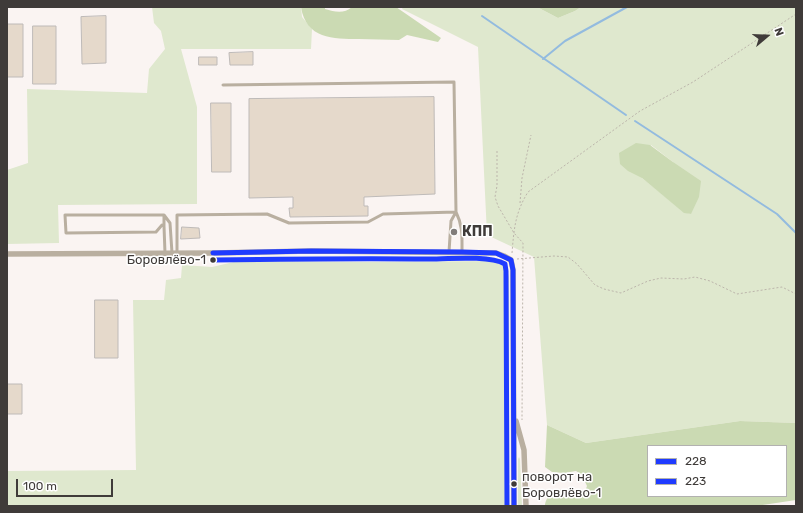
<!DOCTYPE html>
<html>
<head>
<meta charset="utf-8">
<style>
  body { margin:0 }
  #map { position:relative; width:803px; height:513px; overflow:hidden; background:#faf4f2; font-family:Rubik,sans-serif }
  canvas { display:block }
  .frame { position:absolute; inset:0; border:8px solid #3f3b39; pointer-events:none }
  .legend { position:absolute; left:647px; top:445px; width:140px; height:52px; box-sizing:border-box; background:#fff; border:1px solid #b2b1b0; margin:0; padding:5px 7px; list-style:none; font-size:12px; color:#3f3b39 }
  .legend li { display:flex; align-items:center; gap:8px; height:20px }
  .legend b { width:20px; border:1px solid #b2b1b0 }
  .north { position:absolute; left:747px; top:16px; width:40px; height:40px; -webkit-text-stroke:3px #fff; paint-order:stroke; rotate:71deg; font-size:11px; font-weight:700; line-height:16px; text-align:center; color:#3f3b39 }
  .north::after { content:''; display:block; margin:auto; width:14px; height:18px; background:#3f3b39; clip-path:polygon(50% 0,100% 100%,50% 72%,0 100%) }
  .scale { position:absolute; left:16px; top:479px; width:97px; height:18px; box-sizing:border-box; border:2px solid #3f3b39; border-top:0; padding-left:5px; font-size:12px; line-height:14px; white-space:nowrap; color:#3f3b39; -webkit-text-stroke:3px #fff; paint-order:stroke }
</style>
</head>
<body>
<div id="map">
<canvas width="803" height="513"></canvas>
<div class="frame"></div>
<ul class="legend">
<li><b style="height:5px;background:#1f3bff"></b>228</li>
<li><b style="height:5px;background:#1f3bff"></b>223</li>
</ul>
<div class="north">N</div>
<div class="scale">100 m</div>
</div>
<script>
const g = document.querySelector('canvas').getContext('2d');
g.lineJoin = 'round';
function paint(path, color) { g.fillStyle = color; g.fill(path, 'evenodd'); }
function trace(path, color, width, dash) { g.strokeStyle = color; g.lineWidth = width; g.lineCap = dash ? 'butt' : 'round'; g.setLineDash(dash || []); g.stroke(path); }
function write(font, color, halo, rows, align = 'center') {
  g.font = font + ' Rubik,sans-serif'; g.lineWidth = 3; g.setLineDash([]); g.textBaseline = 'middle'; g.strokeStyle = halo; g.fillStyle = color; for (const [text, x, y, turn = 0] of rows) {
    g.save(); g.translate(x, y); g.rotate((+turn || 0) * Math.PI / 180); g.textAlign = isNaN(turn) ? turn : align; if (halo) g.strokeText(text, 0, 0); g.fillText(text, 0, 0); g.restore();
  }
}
paint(new Path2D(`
  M152 7H301L302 17 312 29 311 49H181L197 107V204L58 205 59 243 7 244V170L28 163 27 89 147 93 149 69 165 49 161 31 154 23Z
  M403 7H537L558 18 575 11 581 7H796V423L740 421 586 443 547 425 534 257 487 235 478 47 402 9ZM651 145 673 162 691 214 684 212 642 178Z
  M238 261 363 262 497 261 506 266 509 277V506H7V471L136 470 133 300H164L166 280 181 278 182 265 212 267Z
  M519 457 520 459 522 506H518V459Z`), '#dfe8ce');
paint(new Path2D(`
  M301 7H325V9C335 12 344 14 352 7H396L441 38 438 42 407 35 399 40C386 40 372 39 359 39 333 39 306 39 301 7Z
  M537 7H581L575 11 558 18Z
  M636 143 650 145 673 162 701 181 699 197 691 214 684 213 642 178 628 171 620 164 619 153Z
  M740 421 796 423V500L756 506H545C545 495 558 488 568 489 573 489 579 492 584 494L587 486 582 475 576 471 564 473 552 472 545 467 547 425 586 443ZM648 446H786V496H648Z`), '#cbdab3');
trace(new Path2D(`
  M482 16 626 115
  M543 59 565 41 627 7
  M635 121 777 214 796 233`), '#93bbdf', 2);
const building = new Path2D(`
  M106 16V63L82 64 81 17Z
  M7 24H23V77H7Z
  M33 26H56V84H33Z
  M253 52V65H230L229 53Z
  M199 57H217V65H199Z
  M434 97 435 194 364 197V206H368V216L290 217 289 208H293V197L249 198V99Z
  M211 103H231V172H212Z
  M182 227 199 228 200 238 181 239Z
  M95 300H118V358H95Z
  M7 384H22V414H7Z`);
paint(building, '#e5d9cb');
trace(building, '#bebab8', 1);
trace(new Path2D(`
  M497 151V186L495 197 498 206 514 233 523 243 522 420
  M520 203 522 178 531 135
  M512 253C514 229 515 213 528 192L640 111 693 82 796 14
  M517 259 554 256 568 257 577 264 595 285 604 289 621 293 648 281 661 278 684 279 695 277 710 281 737 294 782 287 796 294`), '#bcb5ab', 1, [2, 2]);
trace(new Path2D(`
  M223 85 454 82 456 212C463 226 462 237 462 252
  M164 226V215
  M449 252 451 221 456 212
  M165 253 164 226 162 225 156 232 66 233 65 215H164L170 223 172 253
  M177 253V215L267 214 289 223 368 222 383 214 456 212`), '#b9afa0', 3);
trace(new Path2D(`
  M7 254 213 253 311 251 496 253 504 256 511 260 513 270 514 506
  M516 421 524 450 526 506`), '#b9afa0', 5.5);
trace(new Path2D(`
  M213 253 311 251 462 252 496 253 511 260 513 270 514 506`), '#1f3bff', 5);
trace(new Path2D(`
  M213 260C284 259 355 258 427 259 446 259 489 255 505 264L506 271 507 506`), '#1f3bff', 5);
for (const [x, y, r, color] of [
  [454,232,4,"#807c7a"],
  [213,260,3.5,"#3f3b39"],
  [514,484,3.5,"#3f3b39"]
]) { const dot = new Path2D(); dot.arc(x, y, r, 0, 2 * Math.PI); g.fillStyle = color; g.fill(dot); trace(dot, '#fff', 1.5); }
write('13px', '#3f3b39', '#fff', [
  ["Боровлёво-1",206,260],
  ["поворот на",522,477,"left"],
  ["Боровлёво-1",522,493,"left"]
], 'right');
write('bold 14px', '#3f3b39', '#fff', [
  ["КПП",462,232]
], 'left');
</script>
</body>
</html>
